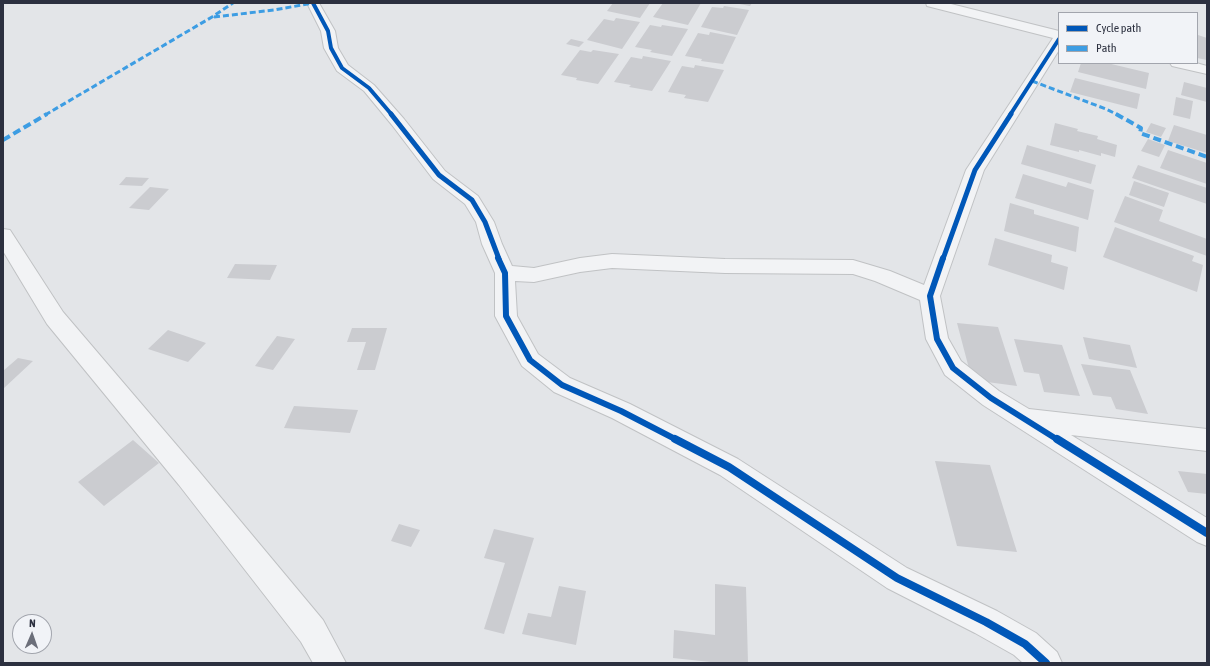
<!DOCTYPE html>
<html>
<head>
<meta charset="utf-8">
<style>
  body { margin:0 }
  #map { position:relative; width:1210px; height:666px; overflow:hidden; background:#e3e5e8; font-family:"Asap Condensed",sans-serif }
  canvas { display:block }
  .frame { position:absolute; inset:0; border:4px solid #2c303f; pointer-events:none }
  .legend { position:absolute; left:1058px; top:12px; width:140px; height:52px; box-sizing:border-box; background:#f1f3f7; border:1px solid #a2a5ad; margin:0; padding:5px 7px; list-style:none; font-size:12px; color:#2c303f }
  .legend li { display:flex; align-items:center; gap:8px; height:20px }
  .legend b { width:20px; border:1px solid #a2a5ad }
  .north { position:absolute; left:12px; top:614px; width:40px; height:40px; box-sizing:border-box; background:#f1f3f7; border:1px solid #a2a5ad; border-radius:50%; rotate:2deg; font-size:11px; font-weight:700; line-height:16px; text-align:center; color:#2c303f }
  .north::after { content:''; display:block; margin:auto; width:14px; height:18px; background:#6c6f7a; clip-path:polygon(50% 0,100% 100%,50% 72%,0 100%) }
</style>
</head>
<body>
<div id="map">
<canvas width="1210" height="666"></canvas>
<div class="frame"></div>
<ul class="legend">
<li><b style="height:5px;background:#0057b8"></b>Cycle path</li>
<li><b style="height:5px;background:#3d9de3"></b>Path</li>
</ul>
<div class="north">N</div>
</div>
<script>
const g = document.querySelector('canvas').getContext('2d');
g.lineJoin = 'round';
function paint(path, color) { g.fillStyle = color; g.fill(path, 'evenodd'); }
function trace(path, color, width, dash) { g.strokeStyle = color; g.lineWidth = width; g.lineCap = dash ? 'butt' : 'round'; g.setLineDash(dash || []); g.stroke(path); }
paint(new Path2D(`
  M613 3H650L640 18 607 11Z
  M663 3H701L688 25 653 17Z
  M734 3H752L750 6Z
  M724 6 749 10 737 35 701 27 712 7 723 8Z
  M616 18 640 22 622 49 587 40 604 19 614 21Z
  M650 25 661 27 662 25 688 29 672 56 650 52 652 50 635 47Z
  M710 32 736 37 723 64 701 61 702 59 685 56 698 33 709 35Z
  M1198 35 1207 38V60L1197 58Z
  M571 39 584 42 579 47 566 44Z
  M580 50 591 52 593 50 619 54 598 84 576 80 577 78 561 75Z
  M643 56 671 61 652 91 629 87 631 85 614 82 631 57 642 59Z
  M1081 63H1107L1149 73 1146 89 1078 72Z
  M695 65 724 70 708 102 684 98 686 95 668 92 682 66 694 68Z
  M1075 78 1140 94 1137 109 1070 92Z
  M1184 82 1207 88V102L1181 95Z
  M1176 97 1193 101 1190 119 1173 115Z
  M1055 123 1078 129 1077 131 1098 136 1097 139 1117 145 1115 157 1101 153V156L1079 150V152L1050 145Z
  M1151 123 1166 128 1161 137 1146 132Z
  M1174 125 1207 135V153L1168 141Z
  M1148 139 1165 145 1159 157 1141 151Z
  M1027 145 1096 165 1091 184 1021 164Z
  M1168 150 1207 163V184L1160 168Z
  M1138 165 1207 188V204L1132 178Z
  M1023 174 1066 187 1068 182 1094 190 1088 220 1015 198Z
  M126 177 149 178 142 186 119 185Z
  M1134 181 1169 193 1164 207 1129 195Z
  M150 187 169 189 149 210 129 208Z
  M1125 196 1163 210 1159 221 1207 239V256L1114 222Z
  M1010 203 1034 210V214L1079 227 1076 252 1004 231Z
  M1115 227 1194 256 1192 261 1203 265 1197 292 1103 257Z
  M995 238 1052 255 1051 262 1068 267 1064 290 988 265Z
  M235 264 277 265 270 280 227 278Z
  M957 323 998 327 1017 386 972 380Z
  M352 328H387L375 370H357L366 342H347Z
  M168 330 206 343 188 362 148 349Z
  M277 336 295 339 273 370 255 366Z
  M1083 337 1130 345 1137 368 1089 359Z
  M1014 339 1062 345 1080 396 1044 392 1039 374 1024 372Z
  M18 358 33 361 3 389V371Z
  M1081 364 1130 370 1148 414 1116 409 1111 397 1093 395Z
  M294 406 358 410 350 433 284 428Z
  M133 440 159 463 104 506 78 482Z
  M935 461 990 465 1017 552 957 546Z
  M1178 471 1207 474V494L1188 492Z
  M399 524 420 530 411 547 391 541Z
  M494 529 534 538 504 634 484 629 505 563 484 558Z
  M715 584 746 587 748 663H720L673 658 674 630 715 635Z
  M559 586 586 591 576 645 522 634 528 613 551 617Z`), '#cbccd0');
const minor = new Path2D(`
  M307 3H319L335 31 338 48 348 65 374 85 404 119 445 171 478 196 494 222 502 244 512 266 534 268 580 258 612 254 725 259 853 260 890 271 924 285 966 170 1053 38 927 6 926 3H947L1059 31V50L984 170 940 296 948 338 961 361 999 391 1029 409 1207 429V451L1071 435 1207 518V546L1197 542 983 405 945 375 926 339 920 300 875 281 853 274 725 273 612 268 580 272 534 282 515 281 517 316 538 354 570 378 630 404 738 459 907 568 997 611 1036 633 1057 652 1062 663H1023L1014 655 975 633 887 588 720 475 612 418 554 392 522 366 495 316V273L482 244 476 222 465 204 433 179 392 125 364 91 337 71 324 48 321 31Z
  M1170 63H1196L1207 66V74L1172 66Z
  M3 229 10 230 63 312 197 469 323 620 346 663H313L301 642 179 485 47 324 3 251Z`);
trace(minor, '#c0c2c4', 2);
paint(minor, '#f2f3f5');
trace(new Path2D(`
  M214 17 274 10 313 3
  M1032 81 1106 109 1118 115
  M45 115 212 17 233 3`), '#3d9de3', 3, [6, 3]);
trace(new Path2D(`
  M1116 114 1141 128 1140 133 1207 157
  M3 140 47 114`), '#3d9de3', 4, [8, 4]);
trace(new Path2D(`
  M313 3 328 31 331 48 342 68 369 88 392 115
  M1010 115 1059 39`), '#0057b8', 4);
trace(new Path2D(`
  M391 114 439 175 472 200 485 222 499 259
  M943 259 975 170 1011 114`), '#0057b8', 5);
trace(new Path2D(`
  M498 258 505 273 506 316 530 360 562 385 621 411 677 440
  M943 258 930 296 937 339 953 368 991 398 1058 440`), '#0057b8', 6);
trace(new Path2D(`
  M675 439 729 467 897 578 986 622 1025 644 1046 663
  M1057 439 1207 533`), '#0057b8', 8);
</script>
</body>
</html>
